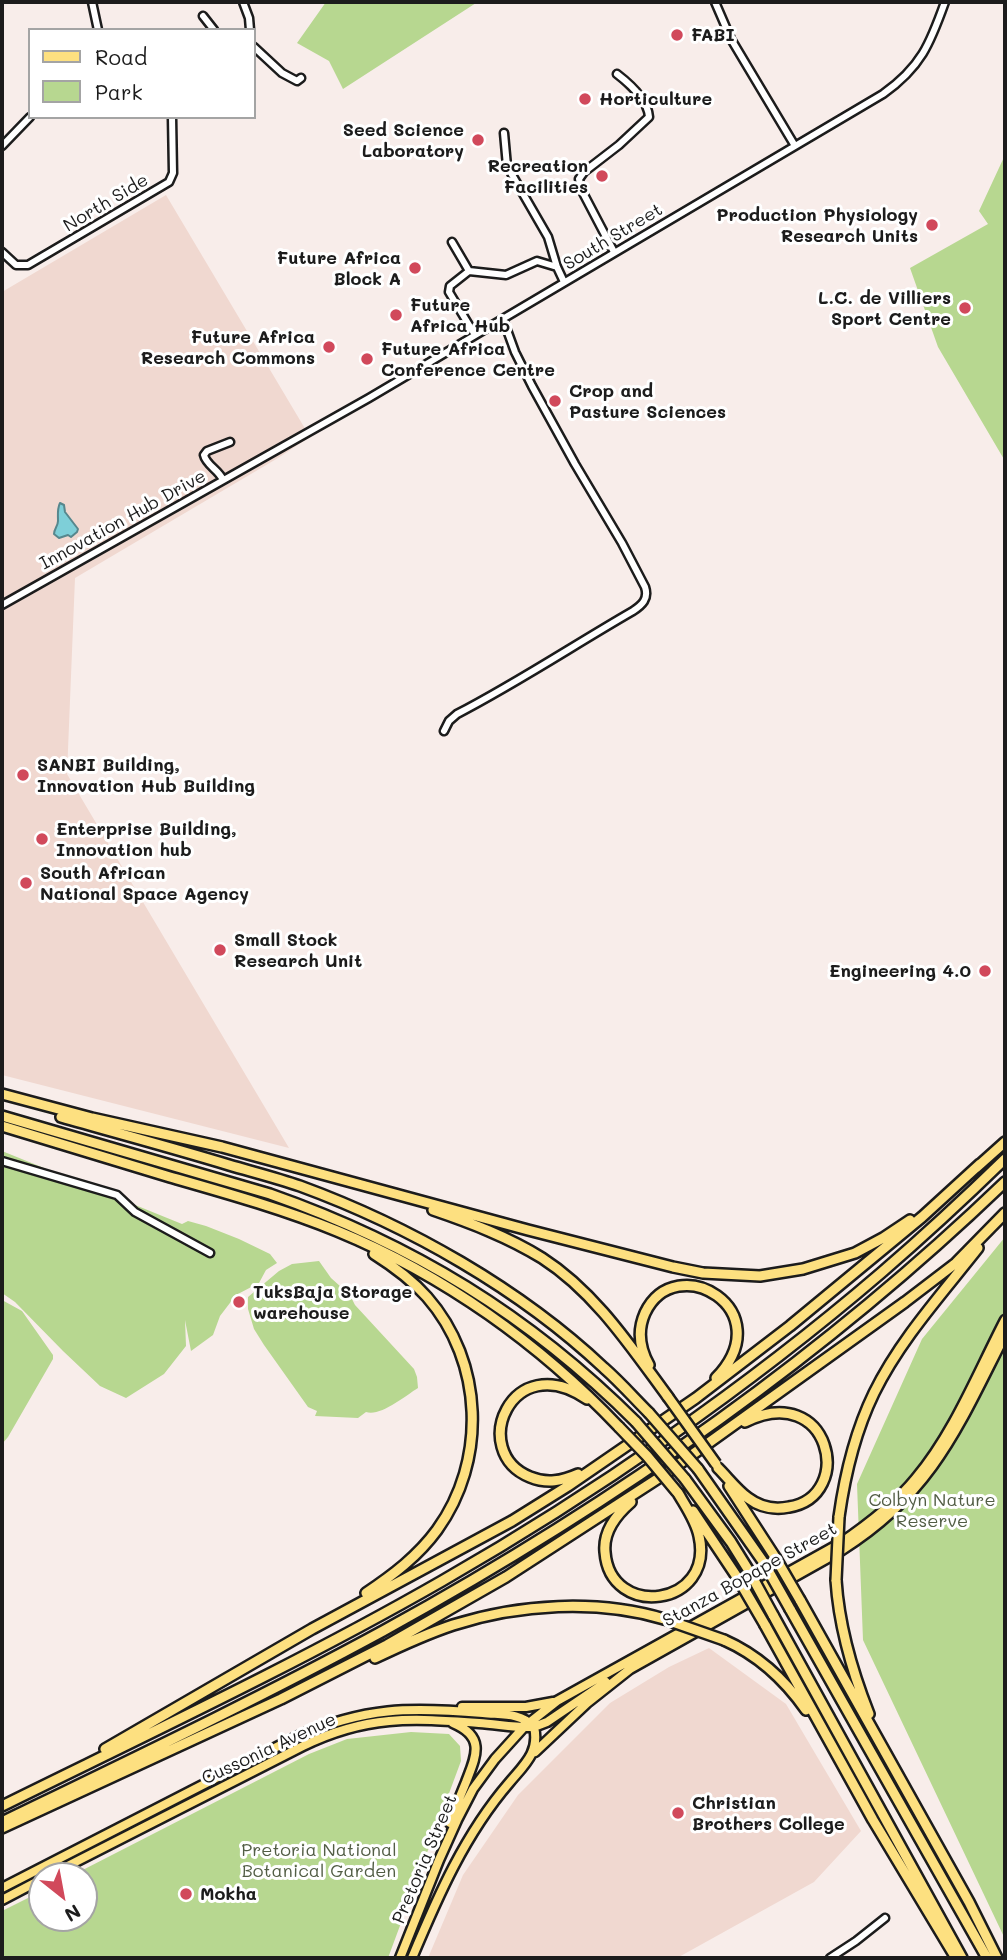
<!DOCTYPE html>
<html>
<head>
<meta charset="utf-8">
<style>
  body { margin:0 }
  #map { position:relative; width:1007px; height:1960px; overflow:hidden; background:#f8edea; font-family:Mali,sans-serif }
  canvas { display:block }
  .frame { position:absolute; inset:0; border:4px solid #1c1c1c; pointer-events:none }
  .legend { position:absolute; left:28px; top:28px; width:228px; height:91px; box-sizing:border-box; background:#fff; border:2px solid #a4a4a4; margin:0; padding:9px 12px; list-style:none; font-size:21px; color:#1c1c1c }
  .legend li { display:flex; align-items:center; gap:14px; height:35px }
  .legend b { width:35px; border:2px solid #a4a4a4 }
  .north { position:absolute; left:28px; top:1862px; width:70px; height:70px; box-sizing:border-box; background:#fff; border:2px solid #a4a4a4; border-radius:50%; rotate:149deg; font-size:19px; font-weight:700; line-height:28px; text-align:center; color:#1c1c1c }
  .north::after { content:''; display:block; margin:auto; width:24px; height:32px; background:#d1495b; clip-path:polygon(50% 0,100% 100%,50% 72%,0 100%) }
</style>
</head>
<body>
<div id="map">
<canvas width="1007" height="1960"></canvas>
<div class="frame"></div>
<ul class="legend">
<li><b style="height:9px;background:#fde080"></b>Road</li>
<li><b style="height:19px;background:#b7d790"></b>Park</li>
</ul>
<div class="north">N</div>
</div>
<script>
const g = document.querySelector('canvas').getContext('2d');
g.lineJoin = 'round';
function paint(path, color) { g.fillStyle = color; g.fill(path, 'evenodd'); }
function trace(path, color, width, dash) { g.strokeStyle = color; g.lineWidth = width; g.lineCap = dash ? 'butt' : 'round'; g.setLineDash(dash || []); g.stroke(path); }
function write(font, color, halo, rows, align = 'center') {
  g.font = font + ' Mali,sans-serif'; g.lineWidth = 6; g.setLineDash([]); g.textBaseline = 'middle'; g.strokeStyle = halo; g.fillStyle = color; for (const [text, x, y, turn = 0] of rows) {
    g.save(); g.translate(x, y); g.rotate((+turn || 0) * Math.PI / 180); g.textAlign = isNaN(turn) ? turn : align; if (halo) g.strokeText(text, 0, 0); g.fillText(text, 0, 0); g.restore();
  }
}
paint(new Path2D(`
  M166 195 310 437 278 458 75 578 67 774 289 1148 2 1075V292Z
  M709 1648 786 1704 861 1831 814 1882 677 1958H428L463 1875 518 1795 610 1703 669 1667Z`), '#f0d8d0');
paint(new Path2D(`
  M326 2H475L476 3 343 89 329 61 297 43Z
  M1005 155V461L938 347 910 268 988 224 979 211Z
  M2 1151 182 1224 188 1221 206 1226 239 1239 270 1254 277 1263 266 1270 259 1283 236 1295 220 1316 213 1335 191 1351 185 1320 186 1346 164 1374 126 1398 100 1386 63 1351 15 1302 2 1293Z
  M1005 1237V1939L863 1640 857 1484 922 1339Z
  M319 1261 331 1278 350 1295 355 1305 414 1369 417 1377 418 1388C405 1396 380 1417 366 1412L358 1418 315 1416 317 1411 308 1407 264 1345 254 1329 248 1309V1297L279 1271 292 1264Z
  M2 1300 22 1311 53 1355V1359L8 1437 2 1444Z
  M411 1732 449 1734 460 1746 461 1761 388 1958H2V1911L42 1891V1918H84V1876H71L309 1754 347 1739Z`), '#b7d790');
const water = new Path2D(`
  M60 503 64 505 65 512 78 529 77 532 71 537 68 535 59 538 54 534C54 529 58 526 58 521 58 514 57 509 60 503Z`);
paint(water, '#7ecfd8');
trace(water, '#57878d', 2);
const minor = new Path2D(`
  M92 2 98 30
  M243 2 249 18 250 30
  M715 2 731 39 795 146
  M203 16 214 30
  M254 47 282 73 297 81 301 78
  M504 133 507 166 548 237 557 267 564 282
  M2 146 30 117
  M452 242 469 271 450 286 449 292 475 335
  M2 252 16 265H28L169 182 173 173 172 117
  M614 252 581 189 579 179 584 172 619 145 649 117C648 101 630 84 617 74
  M469 271 506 275 537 261 557 267
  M223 480C219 470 206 465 204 455L207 451 230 442
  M2 605 369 398 883 94C921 67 930 44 945 2
  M444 731 449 721 457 714C517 683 574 645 633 611 642 605 649 599 645 587L622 543 575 464 532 386 515 352 503 319
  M2 1161 117 1195 135 1212 210 1253
  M830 1958 856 1941 885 1918`);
const major = new Path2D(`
  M462 1707H526L553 1702
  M535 1752 587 1703 630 1669 842 1550C933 1493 959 1425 1005 1335
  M450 1823C455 1809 460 1796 466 1782 476 1756 486 1737 453 1723
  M48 1876 303 1746C366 1715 411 1718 479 1723 497 1724 516 1728 534 1727L547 1722 606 1682
  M2 1888 296 1737C365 1707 409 1707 483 1713 501 1715 520 1712 534 1727 540 1752 524 1765 509 1783 465 1834 438 1896 412 1958
  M2 1900 42 1879
  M400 1958 439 1860 457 1820 473 1789 495 1759 524 1727 557 1701 839 1544C867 1525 895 1504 916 1478 954 1433 978 1372 1005 1320`);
const highway = new Path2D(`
  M2 1094 92 1118 222 1147 528 1230 673 1267 703 1273 760 1276 803 1269 855 1253 883 1238 910 1220
  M2 1116 270 1194C412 1244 529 1315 636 1422
  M61 1117C117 1133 173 1148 229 1165 253 1172 277 1178 300 1186 409 1226 520 1289 604 1368 620 1382 634 1398 649 1413
  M2 1126C58 1143 114 1160 170 1177 226 1193 283 1209 337 1231 444 1275 540 1344 619 1427
  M976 1168 1005 1142
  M433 1210C471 1223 508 1237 542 1258 595 1292 631 1347 668 1397
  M649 1365C640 1349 637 1331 645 1313 676 1248 782 1310 716 1378
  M718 1468C728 1478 737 1490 748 1498 760 1507 775 1510 789 1507 856 1496 830 1380 745 1422
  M698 1469 764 1563
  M578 1474C562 1481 547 1484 530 1477 468 1452 511 1347 587 1399
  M685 1479 731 1542 749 1571
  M729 1486 775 1557
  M631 1502C616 1515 603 1532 605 1552 610 1620 715 1607 699 1536 696 1521 686 1507 678 1493
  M693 1511 737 1577
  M839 1517C845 1474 855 1432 874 1393 900 1340 941 1295 978 1248
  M836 1580C839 1627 852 1671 869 1714
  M366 1593C393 1575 418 1556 437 1530 487 1461 484 1362 427 1297 412 1280 393 1266 374 1254
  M800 1600 969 1902 997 1958
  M790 1609 987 1958
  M773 1615 962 1958
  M765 1625 873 1820 956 1958
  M724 1640C758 1655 785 1680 806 1710
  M375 1658C400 1646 426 1634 453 1625 519 1604 597 1599 664 1619
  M105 1749 312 1629 512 1521 568 1486 696 1398 790 1326 922 1217 980 1164
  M2 1806C150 1733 299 1663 442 1581 594 1494 748 1387 881 1273 924 1236 965 1198 1005 1159
  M2 1822C130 1760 258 1699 383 1631 607 1508 821 1359 1005 1182
  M2 1828 281 1699 387 1645 506 1577 668 1472 905 1302 956 1263 1005 1213`);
trace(minor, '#1c1c1c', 11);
trace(major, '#1c1c1c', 13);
trace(highway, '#1c1c1c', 14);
trace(minor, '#fff', 6);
trace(major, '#fde080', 8);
trace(highway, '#fde080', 9);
const highwayBridge = new Path2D(`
  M668 1397 716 1464
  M649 1413 698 1469
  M636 1422 685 1479
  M619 1427 647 1456 677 1492
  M775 1557 800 1600
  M764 1563 790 1609
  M749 1571 773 1615
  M737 1577 765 1625
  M836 1580 839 1517
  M664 1619 724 1640`);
trace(highwayBridge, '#1c1c1c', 14, []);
trace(highwayBridge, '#fde080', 9);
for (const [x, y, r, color] of [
  [677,35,7,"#d1495b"],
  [585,99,7,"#d1495b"],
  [478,140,7,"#d1495b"],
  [602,176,7,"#d1495b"],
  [932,225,7,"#d1495b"],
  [415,268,7,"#d1495b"],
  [965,308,7,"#d1495b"],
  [396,315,7,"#d1495b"],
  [329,347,7,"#d1495b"],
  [367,359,7,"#d1495b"],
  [555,401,7,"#d1495b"],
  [23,775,7,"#d1495b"],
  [42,839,7,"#d1495b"],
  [26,883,7,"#d1495b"],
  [220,950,7,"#d1495b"],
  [985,971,7,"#d1495b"],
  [239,1302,7,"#d1495b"],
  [678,1813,7,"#d1495b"],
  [186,1894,7,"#d1495b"]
]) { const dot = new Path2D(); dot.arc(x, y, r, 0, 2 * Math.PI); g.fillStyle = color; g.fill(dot); trace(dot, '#fff', 2.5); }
write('bold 18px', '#1c1c1c', '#fff', [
  ["FABI",691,35],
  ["Horticulture",599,99],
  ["Seed Science",464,130,"right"],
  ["Laboratory",464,151,"right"],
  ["Recreation",588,166,"right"],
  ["Facilities",588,187,"right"],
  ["Production Physiology",918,215,"right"],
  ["Research Units",918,236,"right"],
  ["Future Africa",401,258,"right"],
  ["Block A",401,279,"right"],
  ["L.C. de Villiers",951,298,"right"],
  ["Sport Centre",951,319,"right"],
  ["Future",410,305],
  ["Africa Hub",410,326],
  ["Future Africa",315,337,"right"],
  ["Research Commons",315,358,"right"],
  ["Future Africa",381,349],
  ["Conference Centre",381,370],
  ["Crop and",569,391],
  ["Pasture Sciences",569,412],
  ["SANBI Building,",37,765],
  ["Innovation Hub Building",37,786],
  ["Enterprise Building,",56,829],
  ["Innovation hub",56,850],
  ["South African",40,873],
  ["National Space Agency",40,894],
  ["Small Stock",234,940],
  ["Research Unit",234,961],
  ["Engineering 4.0",971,971,"right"],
  ["TuksBaja Storage",253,1292],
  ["warehouse",253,1313],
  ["Christian",692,1803],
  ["Brothers College",692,1824],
  ["Mokha",200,1894]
], 'left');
write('18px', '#1c1c1c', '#fff', [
  ["North Side",106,203,-31],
  ["South Street",613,237,-31],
  ["Innovation Hub Drive",123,520,-29],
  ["Stanza Bopape Street",750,1575,-29],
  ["Cussonia Avenue",269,1749,-25],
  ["Pretoria Street",425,1859,-67]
]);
write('18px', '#525d45', '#fff', [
  ["Colbyn Nature",932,1500],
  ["Reserve",932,1521],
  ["Pretoria National",319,1850],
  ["Botanical Garden",319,1871]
]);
</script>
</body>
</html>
